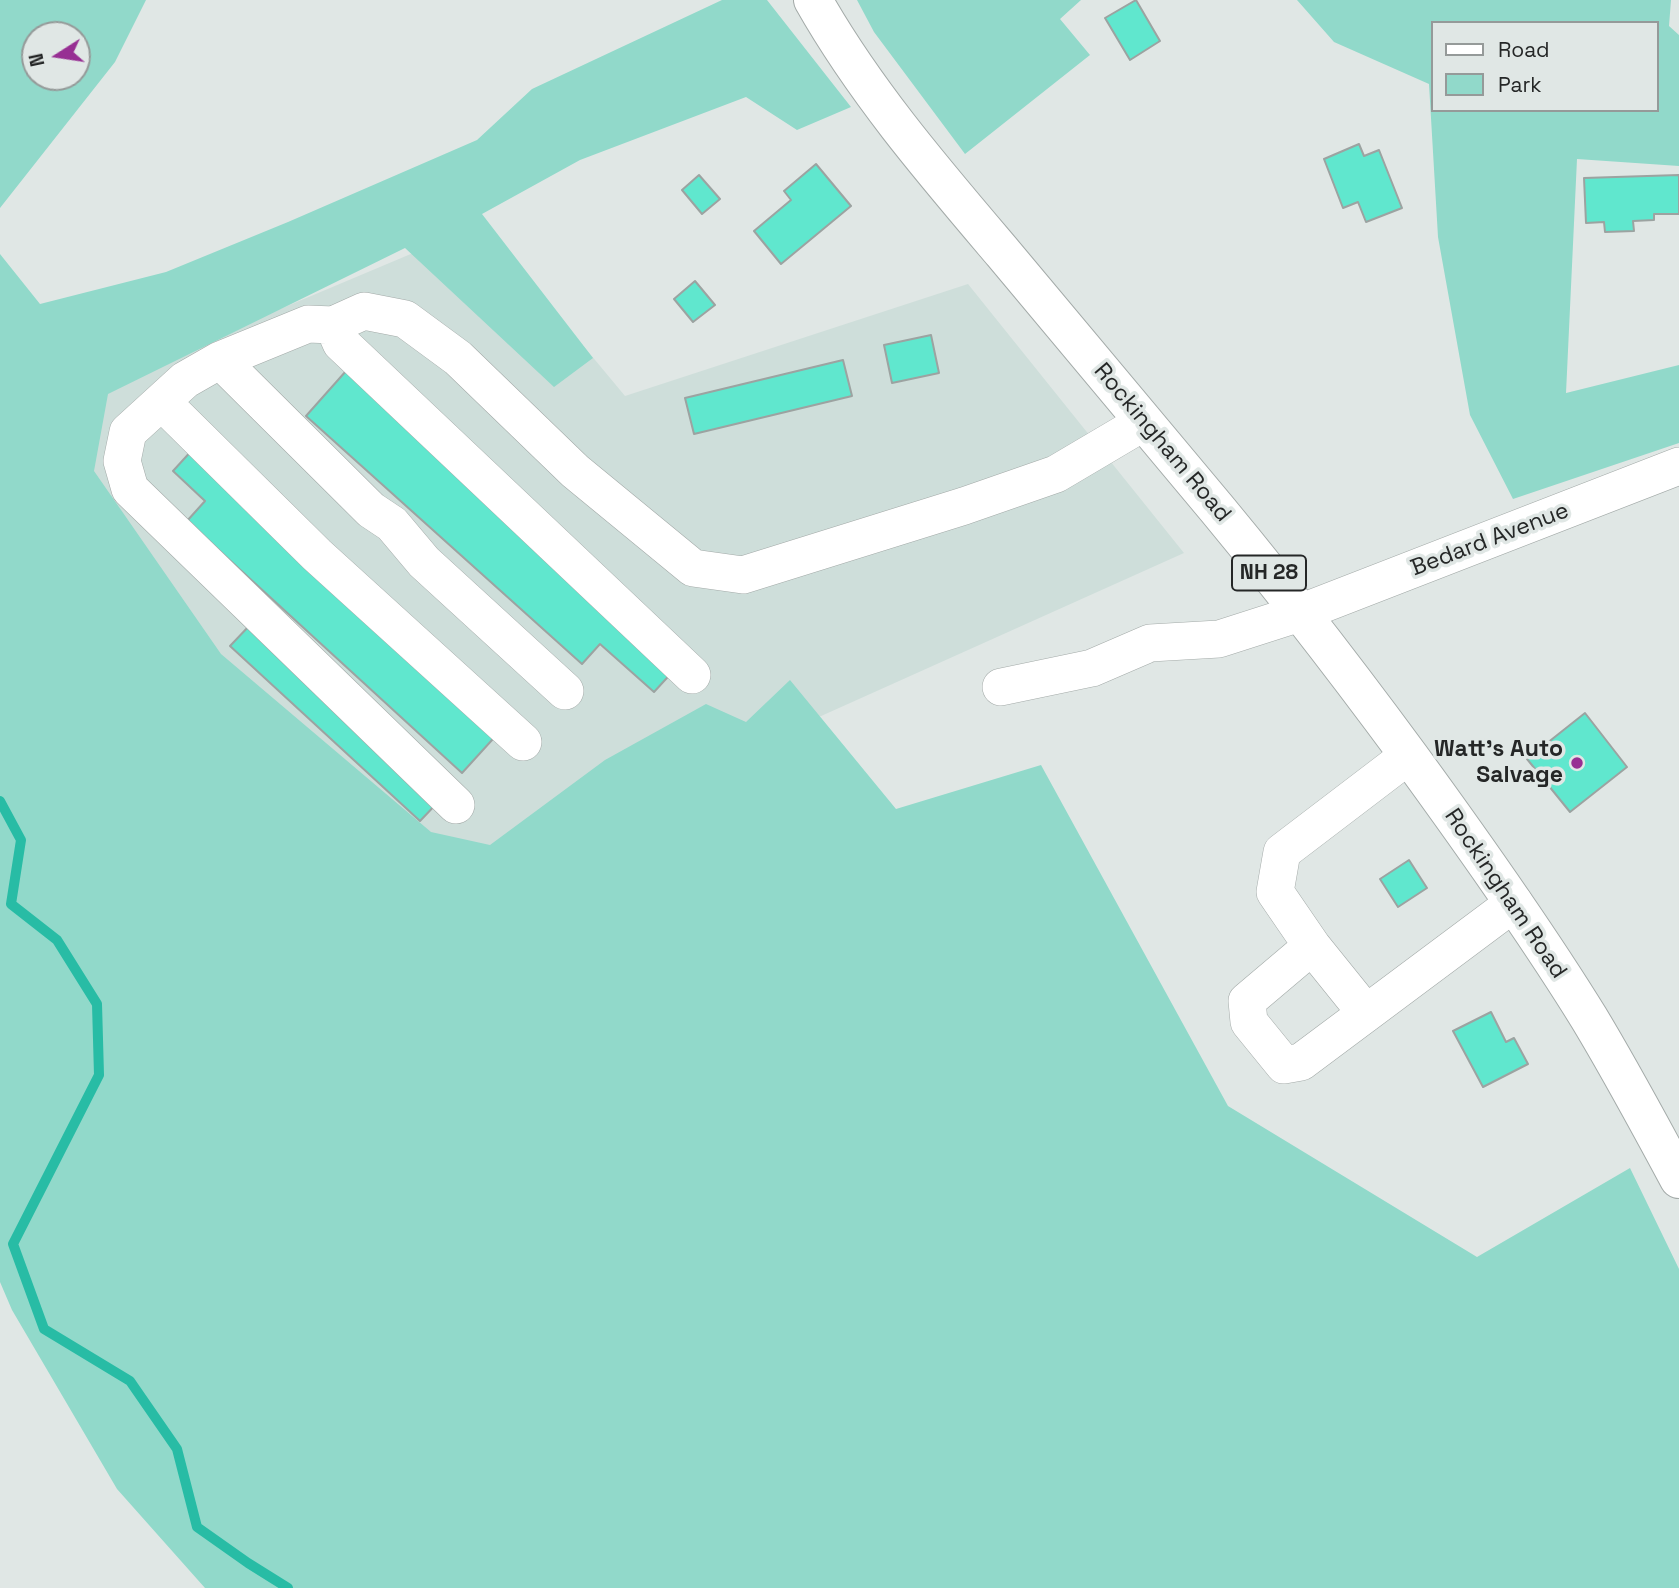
<!DOCTYPE html>
<html>
<head>
<meta charset="utf-8">
<style>
  body { margin:0 }
  #map { position:relative; width:1679px; height:1588px; overflow:hidden; background:#e0e7e5; font-family:"Space Grotesk",sans-serif }
  canvas { display:block }
  .legend { position:absolute; left:1431px; top:21px; width:228px; height:91px; box-sizing:border-box; background:#e0e7e5; border:2px solid #959a99; margin:0; padding:9px 12px; list-style:none; font-size:21px; color:#252727 }
  .legend li { display:flex; align-items:center; gap:14px; height:35px }
  .legend b { width:35px; border:2px solid #959a99 }
  .north { position:absolute; left:21px; top:21px; width:70px; height:70px; box-sizing:border-box; background:#e0e7e5; border:2px solid #959a99; border-radius:50%; rotate:258deg; font-size:19px; font-weight:700; line-height:28px; text-align:center; color:#252727 }
  .north::after { content:''; display:block; margin:auto; width:24px; height:32px; background:#972f93; clip-path:polygon(50% 0,100% 100%,50% 72%,0 100%) }
</style>
</head>
<body>
<div id="map">
<canvas width="1679" height="1588"></canvas>
<ul class="legend">
<li><b style="height:9px;background:#fff"></b>Road</li>
<li><b style="height:19px;background:#91d9ca"></b>Park</li>
</ul>
<div class="north">N</div>
</div>
<script>
const g = document.querySelector('canvas').getContext('2d');
g.lineJoin = 'round';
function paint(path, color) { g.fillStyle = color; g.fill(path, 'evenodd'); }
function trace(path, color, width, dash) { g.strokeStyle = color; g.lineWidth = width; g.lineCap = dash ? 'butt' : 'round'; g.setLineDash(dash || []); g.stroke(path); }
function write(font, color, halo, rows, align = 'center') {
  g.font = font + ' "Space Grotesk",sans-serif'; g.lineWidth = 7; g.setLineDash([]); g.textBaseline = 'middle'; g.strokeStyle = halo; g.fillStyle = color; for (const [text, x, y, turn = 0] of rows) {
    g.save(); g.translate(x, y); g.rotate((+turn || 0) * Math.PI / 180); g.textAlign = isNaN(turn) ? turn : align; if (halo) g.strokeText(text, 0, 0); g.fillText(text, 0, 0); g.restore();
  }
}
paint(new Path2D(`
  M482 224 625 396 968 284 1184 553 209 991 0 427Z`), '#cededa');
paint(new Path2D(`
  M0 0H146L115 62 0 208ZM77 35V77H35V35Z
  M722 0H767L851 107 797 130 746 97 580 160 482 214 593 358 554 387 405 248 108 394 94 471 221 654 431 832 490 845 605 760 706 704 746 722 790 680 896 809 1041 765 1228 1106 1477 1257 1630 1168 1679 1269V1588H205L117 1489 12 1310 0 1282V254L40 304 166 272 288 222 477 140 532 89Z
  M857 0H1081L1060 19 1090 55 965 154 874 32Z
  M1297 0H1671L1669 26 1679 35V166L1577 159 1566 393 1679 365V443L1513 499 1470 415 1438 237 1429 84 1334 42ZM1432 23H1656V110H1432Z`), '#91d9ca');
trace(new Path2D(`
  M0 801 21 840 11 904 57 940 97 1004 99 1075 13 1244 44 1329 130 1381 177 1449 197 1527 248 1563 288 1588`), '#28bca5', 10);
const building = new Path2D(`
  M1136 0 1160 41 1130 60 1105 18Z
  M1359 144 1364 156 1379 150 1402 208 1366 222 1358 202 1343 208 1324 159Z
  M816 164 851 206 781 264 754 231 791 200 784 191Z
  M699 175 720 199 702 214 682 190Z
  M1679 175V214H1654V220L1633 221 1634 231 1605 232 1604 222 1586 223 1584 178Z
  M695 281 715 305 693 322 674 299Z
  M931 335 939 373 892 383 884 345Z
  M843 360 852 396 694 434 685 398Z
  M346 371 676 668 654 692 600 644 582 664 306 416Z
  M194 448 502 729 462 773 187 521 205 501 173 471Z
  M250 625 440 800 420 821 230 646Z
  M1585 713 1627 767 1570 812 1527 759Z
  M1409 860 1427 888 1398 907 1380 879Z
  M1491 1012 1506 1042 1514 1038 1528 1064 1483 1087 1453 1031Z`);
paint(building, '#60e7ce');
trace(building, '#9ca3a1', 2);
const minor = new Path2D(`
  M333 325 341 343 692 675
  M220 360 371 510 392 524 424 562 565 691
  M162 402 317 555 523 742
  M1001 687 1092 668 1150 643 1219 639 1300 613 1679 466
  M1408 756 1282 852 1275 892 1312 946 1247 1001 1249 1022 1284 1065 1301 1062 1514 903
  M456 805 130 489 122 461 128 432 185 380 220 360 308 324 333 325 364 311 405 319 458 358 575 471 693 568 743 575 964 506 1056 474 1144 422
  M1312 946 1366 1013`);
const major = new Path2D(`
  M813 0C865 92 935 173 1003 253 1066 328 1129 403 1192 479 1268 569 1340 662 1410 757 1472 842 1534 929 1589 1018 1621 1071 1650 1125 1679 1179`);
trace(minor, '#a3aaa8', 38);
trace(major, '#a3aaa8', 40);
trace(minor, '#fff', 37);
trace(major, '#fff', 38);
for (const [x, y, r, color] of [
  [1577,763,7,"#972f93"]
]) { const dot = new Path2D(); dot.arc(x, y, r, 0, 2 * Math.PI); g.fillStyle = color; g.fill(dot); trace(dot, '#e0e7e5', 2.5); }
for (const [x, y, w] of [
  [1269,573,74]
]) { const box = new Path2D(); box.roundRect(x - w / 2, y - 17.5, w, 35, 5); g.fillStyle = '#e0e7e5'; g.fill(box); trace(box, '#252727', 2); }
write('bold 21px', '#252727', null, [
  ["NH 28",1269,573]
]);
write('23px', '#252727', '#e0e7e5', [
  ["Rockingham Road",1162,443,50],
  ["Bedard Avenue",1490,540,-21],
  ["Rockingham Road",1505,894,56]
]);
write('bold 23px', '#252727', '#e0e7e5', [
  ["Watt's Auto",1563,750],
  ["Salvage",1563,776]
], 'right');
</script>
</body>
</html>
